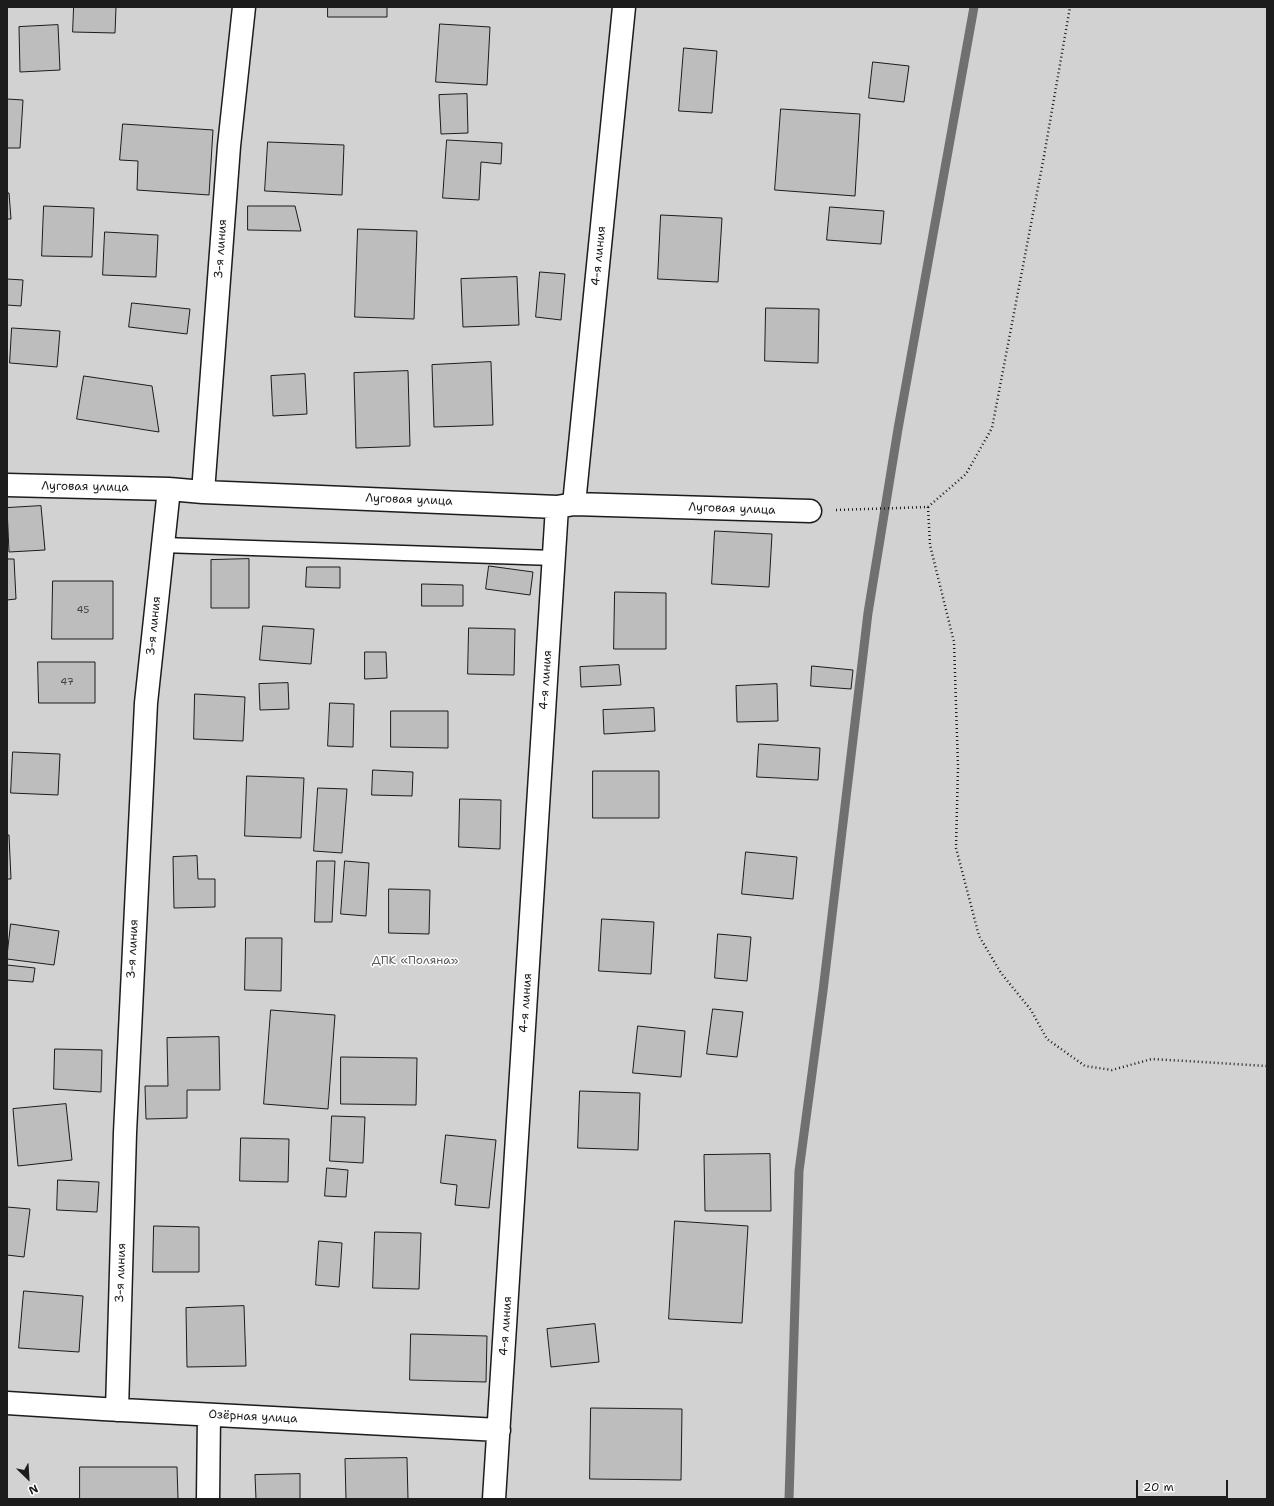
<!DOCTYPE html>
<html>
<head>
<meta charset="utf-8">
<style>
  body { margin:0 }
  #map { position:relative; width:1274px; height:1506px; overflow:hidden; background:#f2f2f2; font-family:"Shantell Sans",sans-serif }
  canvas { display:block }
  .frame { position:absolute; inset:0; border:8px solid #1c1c1c; pointer-events:none }
  .north { position:absolute; left:8px; top:1458px; width:40px; height:40px; -webkit-text-stroke:3px #fff; paint-order:stroke; rotate:155deg; font-size:11px; font-weight:700; line-height:16px; text-align:center; color:#1c1c1c }
  .north::after { content:''; display:block; margin:auto; width:14px; height:18px; background:#1c1c1c; clip-path:polygon(50% 0,100% 100%,50% 72%,0 100%) }
  .scale { position:absolute; left:1136px; top:1480px; width:92px; height:18px; box-sizing:border-box; border:2px solid #1c1c1c; border-top:0; padding-left:5px; font-size:12px; line-height:14px; white-space:nowrap; color:#1c1c1c; -webkit-text-stroke:3px #fff; paint-order:stroke }
</style>
</head>
<body>
<div id="map">
<canvas width="1274" height="1506"></canvas>
<div class="frame"></div>
<div class="north">N</div>
<div class="scale">20 m</div>
</div>
<script>
const g = document.querySelector('canvas').getContext('2d');
g.lineJoin = 'round';
function paint(path, color) { g.fillStyle = color; g.fill(path, 'evenodd'); }
function trace(path, color, width, dash) { g.strokeStyle = color; g.lineWidth = width; g.lineCap = dash ? 'butt' : 'round'; g.setLineDash(dash || []); g.stroke(path); }
function write(font, color, halo, rows, align = 'center') {
  g.font = font + ' "Shantell Sans",sans-serif'; g.lineWidth = 3; g.setLineDash([]); g.textBaseline = 'middle'; g.strokeStyle = halo; g.fillStyle = color; for (const [text, x, y, turn = 0] of rows) {
    g.save(); g.translate(x, y); g.rotate((+turn || 0) * Math.PI / 180); g.textAlign = isNaN(turn) ? turn : align; if (halo) g.strokeText(text, 0, 0); g.fillText(text, 0, 0); g.restore();
  }
}
paint(new Path2D(`
  M7 7H1267V1499H7Z`), '#d2d2d2');
trace(new Path2D(`
  M789 1499 799 1171 823 991 868 613 898 429 974 7`), '#707070', 9);
const building = new Path2D(`
  M74 7H116L115 33 73 32Z
  M328 7H387V17H328Z
  M440 24 490 27 487 85 436 82Z
  M58 25 60 70 20 72 19 27Z
  M684 48 717 51 712 113 679 111Z
  M873 62 909 66 904 102 869 98Z
  M467 94 468 133 441 134 439 95Z
  M7 99 23 100 20 148H7Z
  M781 109 860 114 855 196 775 190Z
  M123 124 213 130 209 195 137 190 138 161 120 160Z
  M447 140 502 143 501 164 481 162 479 200 443 198Z
  M268 142 344 145 342 195 265 191Z
  M7 193H9L11 219H7Z
  M44 206 94 208 92 257 42 256Z
  M248 206H295L301 231 248 230Z
  M830 207 884 211 881 244 827 240Z
  M661 215 722 218 718 282 658 279Z
  M358 229 417 231 414 319 355 317Z
  M105 232 158 235 156 277 103 275Z
  M540 272 565 274 561 320 536 317Z
  M517 277 519 325 463 327 461 279Z
  M7 279 23 280 21 306 7 305Z
  M132 303 190 309 187 334 129 327Z
  M766 308 819 309 818 363 765 361Z
  M12 328 60 331 57 367 10 363Z
  M491 362 493 425 434 427 432 365Z
  M408 371 410 446 356 448 354 373Z
  M305 374 307 414 273 416 271 376Z
  M84 376 152 386 159 432 77 419Z
  M41 506 45 550 9 552 7 508Z
  M715 531 772 534 769 587 712 584Z
  M7 559H14L16 599 7 600Z
  M249 559V608H211V560Z
  M489 566 533 572 530 595 486 589Z
  M307 567H340V588L306 587Z
  M53 581H113V639H52Z
  M422 584 463 585V606H422Z
  M615 592 666 593V649H614Z
  M263 626 314 629 311 664 260 660Z
  M469 628 515 629 514 675 468 674Z
  M365 652H386L387 678 365 679Z
  M38 662H95V703H39Z
  M619 665 621 685 581 687 580 667Z
  M812 666 853 670 851 689 811 686Z
  M288 683 289 709 260 710 259 684Z
  M777 684 778 721 737 722 736 686Z
  M195 694 245 697 243 741 194 739Z
  M330 703 354 704 353 747 328 746Z
  M654 708 655 731 604 734 603 710Z
  M391 711H448V748L391 747Z
  M759 744 820 748 818 780 757 777Z
  M13 752 60 754 58 795 11 793Z
  M373 770 413 772 412 796 372 795Z
  M593 771H659V818H593Z
  M247 776 304 778 301 838 245 836Z
  M318 788 347 789 342 853 314 851Z
  M460 799 501 800 500 849 459 847Z
  M7 835H9L11 879H7Z
  M746 852 797 857 793 899 742 894Z
  M197 856 198 879H215V907L174 908 173 857Z
  M317 861H335L332 922H315Z
  M345 861 369 863 366 916 341 914Z
  M389 889 430 890 429 934 389 933Z
  M602 919 654 922 651 974 599 971Z
  M11 924 59 931 54 965 7 959Z
  M718 934 751 937 747 981 715 978Z
  M246 938H282L281 991 245 990Z
  M7 965 35 968 33 982 7 980Z
  M713 1009 743 1012 737 1057 707 1054Z
  M271 1010 335 1015 328 1109 264 1104Z
  M638 1026 685 1031 681 1077 633 1073Z
  M219 1037 220 1090H187V1118L146 1119 145 1086H168L167 1038Z
  M55 1049 102 1050 101 1092 54 1089Z
  M341 1057 417 1058 416 1105 341 1104Z
  M580 1091 640 1093 638 1150 578 1148Z
  M66 1104 72 1160 18 1166 13 1109Z
  M332 1116 365 1117 363 1163 330 1161Z
  M446 1135 496 1140 489 1208 455 1205 457 1185 441 1183Z
  M241 1138 289 1139 288 1182 240 1181Z
  M770 1154 771 1211H705L704 1155Z
  M327 1168 348 1170 346 1197 325 1196Z
  M58 1180 99 1182 97 1212 57 1210Z
  M7 1207 30 1209 24 1257 7 1255Z
  M675 1221 748 1226 742 1323 669 1319Z
  M154 1226 199 1227V1272H153Z
  M375 1232 421 1233 419 1289 373 1288Z
  M319 1241 342 1243 339 1287 316 1285Z
  M24 1291 83 1296 79 1352 19 1348Z
  M244 1306 246 1366 187 1367 186 1308Z
  M595 1324 599 1362 551 1367 547 1329Z
  M411 1334 487 1336 486 1382 410 1380Z
  M591 1408 682 1409 681 1480 590 1479Z
  M407 1458 408 1499H346L345 1459Z
  M80 1467H177L178 1499H80Z
  M300 1474V1499H256L255 1475Z`);
paint(building, '#bdbdbd');
trace(building, '#1c1c1c', 1);
const lane = new Path2D(`
  M162 545 554 558`);
const street = new Path2D(`
  M7 485 169 489 203 492 557 507 574 504 810 511
  M203 492 229 146 244 7
  M574 504 624 7
  M7 1403 103 1409 499 1430
  M117 1410 125 1133 146 703 169 489
  M208 1499 209 1415
  M494 1499 557 507`);
trace(lane, '#1c1c1c', 17);
trace(street, '#1c1c1c', 25);
trace(new Path2D(`
  M928 507 930 545 954 642 958 767 956 848 979 936 1001 973 1031 1010 1047 1039 1085 1066 1112 1070 1152 1059 1267 1066
  M836 510 928 507 966 474 992 428 1044 156 1070 7`), '#1c1c1c', 2.5, [1, 3]);
trace(lane, '#fff', 14);
trace(street, '#fff', 22);
write('10px', '#444', null, [
  ["45",83,610],
  ["47",67,682]
]);
write('12px', '#1c1c1c', '#fff', [
  ["3-я линия",221,249,-86],
  ["4-я линия",599,256,-84],
  ["Луговая улица",85,487,1],
  ["Луговая улица",409,500,2],
  ["Луговая улица",732,509,2],
  ["3-я линия",154,626,-84],
  ["4-я линия",546,680,-86],
  ["3-я линия",133,949,-87],
  ["4-я линия",526,1003,-86],
  ["3-я линия",121,1273,-88],
  ["4-я линия",506,1326,-86],
  ["Озёрная улица",253,1417,3]
]);
write('12px', '#5c5c5c', '#fff', [
  ["ДПК «Поляна»",415,961]
]);
</script>
</body>
</html>
